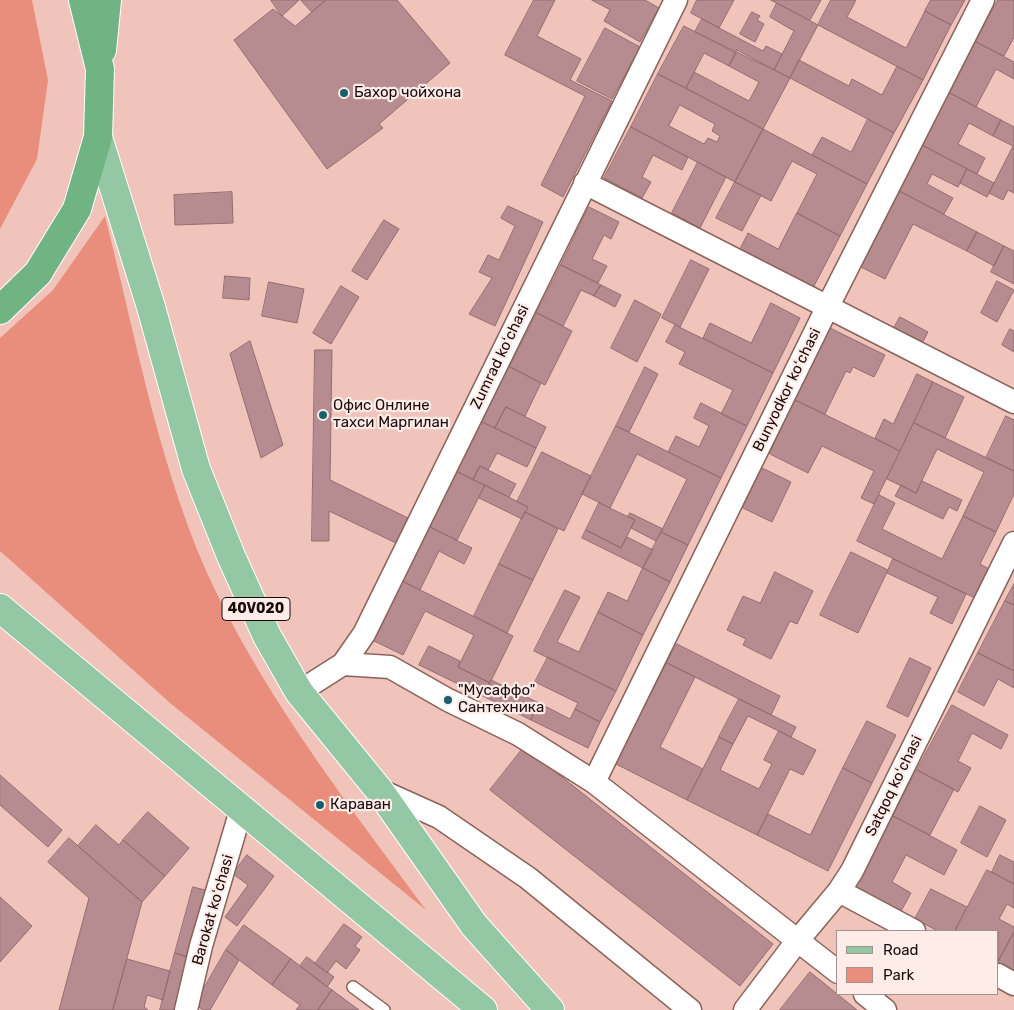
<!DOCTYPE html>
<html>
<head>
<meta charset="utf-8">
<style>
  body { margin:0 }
  #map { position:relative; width:1014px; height:1010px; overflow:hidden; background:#f0c4bb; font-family:Rubik,sans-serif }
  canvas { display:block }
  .legend { position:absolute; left:836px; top:930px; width:162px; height:65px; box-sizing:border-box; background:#feece8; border:1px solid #a3928f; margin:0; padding:6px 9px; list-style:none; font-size:15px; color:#1a0b09 }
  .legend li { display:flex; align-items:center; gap:10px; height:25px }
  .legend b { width:25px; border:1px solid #a3928f }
</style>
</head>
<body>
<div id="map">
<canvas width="1014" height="1010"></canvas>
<ul class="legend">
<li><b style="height:6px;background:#94c7a3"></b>Road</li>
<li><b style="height:14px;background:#e98e7c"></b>Park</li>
</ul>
</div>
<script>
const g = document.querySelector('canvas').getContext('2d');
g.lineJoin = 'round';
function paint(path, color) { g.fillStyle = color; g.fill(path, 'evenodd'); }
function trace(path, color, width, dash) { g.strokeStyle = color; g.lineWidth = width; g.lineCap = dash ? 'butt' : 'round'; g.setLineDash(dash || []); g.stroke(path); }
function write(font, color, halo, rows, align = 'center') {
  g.font = font + ' Rubik,sans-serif'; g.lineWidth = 4.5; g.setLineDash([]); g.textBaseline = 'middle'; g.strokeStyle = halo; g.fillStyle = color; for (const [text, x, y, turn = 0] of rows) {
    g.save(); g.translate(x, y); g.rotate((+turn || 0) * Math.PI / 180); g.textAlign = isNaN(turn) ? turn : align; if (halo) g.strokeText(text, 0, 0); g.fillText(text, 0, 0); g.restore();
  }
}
paint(new Path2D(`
  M0 0H32L48 80 37 159 0 229Z
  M105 216C136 338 161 479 216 592 272 707 351 808 426 910L170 703 0 551V338L53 290Z`), '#e98e7c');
const building = new Path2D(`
  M271 0H299L282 16Z
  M301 0H326L312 12Z
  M326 0H397L450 63 379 124 383 128 327 169 234 40 273 9 295 26Z
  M534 0H555L537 36 581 59 570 80 612 101 563 197 541 185 585 96 505 55Z
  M592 0H645L659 8 640 42 604 21 610 10Z
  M697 0H734L719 28 691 13Z
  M771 0H821L810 20Z
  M831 0H856L847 17 906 48 925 11 951 25 923 80 818 25Z
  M931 0H965L951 25 925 11Z
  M998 0H1014V37L1004 56 976 42Z
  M777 3 818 25 790 78 774 70 794 31 770 17Z
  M752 12 760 16 757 20 764 24 755 42 740 34Z
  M702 19 763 51 766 46 782 54 774 70 695 32Z
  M684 26 736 53 729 66 704 53 686 88 658 74Z
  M605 28 640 47 612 99 577 81Z
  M976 42 1014 62V79L996 69 976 107 950 93Z
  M737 50 790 78 763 129 686 88 694 72 749 101 759 82 729 66Z
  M799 60 849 86 852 79 882 95 897 66 923 80 894 133 790 78Z
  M658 74 763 129 735 182 631 127ZM680 105 715 124 712 131 720 136 717 142 708 138 704 144 669 126Z
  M950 93 1001 120 993 136 969 123 958 144 985 158 977 174 922 145Z
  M868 119 894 133 867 184 812 155 822 137 851 152Z
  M1001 120 1014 127V193L1008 190 1003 200 989 193 1013 146 993 136Z
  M631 127 688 157 682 170 653 155 642 177 651 182 642 198 604 178Z
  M763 129 867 184 840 236 797 213 817 174 792 161 771 201 735 182Z
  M922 145 967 169 958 187 932 174 927 184 953 198 944 214 899 191Z
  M698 162 726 177 700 228 672 213Z
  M967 169 994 183 987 197 960 183Z
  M735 182 761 195 742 231 716 218Z
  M899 191 977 232 967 251 913 224 885 279 859 266Z
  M232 192 233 223 175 225 174 195Z
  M508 206 543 222 495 326 469 314 492 278 479 272 488 255 499 260 515 226 501 218Z
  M589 207 619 222 611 239 604 235 592 259 607 266 598 283 561 265Z
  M797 213 840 236 813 288 740 249 748 233 778 249Z
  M384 220 399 229 367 280 352 271Z
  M977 232 1004 246 994 266 967 251Z
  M1004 246 1014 251V284L991 272Z
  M691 260 709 269 680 327 662 318Z
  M561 265 601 285 594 296 581 290 563 326 537 313Z
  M225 276 250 278 249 300 223 298Z
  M997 281 1014 290 997 322 981 313Z
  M269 282 304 289 297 323 262 316Z
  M601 285 621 295 615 307 594 296Z
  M341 286 359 297 331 344 313 333Z
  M635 300 661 314 637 362 611 348Z
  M771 303 800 318 773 373 703 338 710 323 751 343Z
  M537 313 572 331 545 385 510 367Z
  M900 317 928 332 921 345 893 330Z
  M675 325 773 373 747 426 721 414 733 390 679 364 685 352 666 342Z
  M830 328 885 355 874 377 853 367 850 373 846 371 825 414 795 400Z
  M1010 329 1014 331V352L1002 345Z
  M250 341 283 445 261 458 230 354Z
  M315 350H332L330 480 408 518 396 543 329 511V541H312Z
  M506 365 541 383 525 416 506 407 495 428 478 420Z
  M645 367 658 374 629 432 616 426Z
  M917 374 933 382 900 451 875 438 884 419 893 424Z
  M933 382 964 397 945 438 914 423Z
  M795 400 900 451 874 504 861 498 874 471 822 446 808 473 770 454Z
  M701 403 747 426 721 478 668 452 676 436 699 447 709 426 694 418Z
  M506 407 546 427 536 448 495 428Z
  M1006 416 1014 420V471L986 458Z
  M478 420 536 448 527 467 497 453 488 470 480 466 473 480 454 470Z
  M914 423 1014 471V494L996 532 963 516 984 472 937 449 916 493 887 479Z
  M616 426 721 478 688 545 661 532 687 479 637 454 610 508 582 494Z
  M542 452 591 476 564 531 525 512 528 507 517 502Z
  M480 466 516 484 509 497 473 480Z
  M762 468 791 482 772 522 743 508Z
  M454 470 485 485 457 540 426 525Z
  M922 481 962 500 957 511 949 507 943 519 895 496 901 485 916 493Z
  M485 485 528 507 522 519 479 498Z
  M879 495 895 503 882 529 942 559 963 516 996 532 980 564 991 570 977 599 857 541Z
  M599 503 635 520 621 548 586 530Z
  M525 512 558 529 533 580 499 564Z
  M630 513 663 529 656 541 631 528 635 520 628 517Z
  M426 525 472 548 464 564 439 551 420 590 400 580Z
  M586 530 621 548 627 537 653 550 643 568 582 538Z
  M661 532 688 545 670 582 643 568Z
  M851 552 888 570 858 633 820 615Z
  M893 559 966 594 952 624 930 613 938 597 887 573Z
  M499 564 533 580 507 633 474 616Z
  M643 568 670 582 643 635 598 612 608 592 627 601Z
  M775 572 813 591 797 624 790 621 771 659 743 645 746 639 727 630 743 596 760 603Z
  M400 580 513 636 490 683 458 667 474 635 425 611 403 655 370 639Z
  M1014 584V605L1005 601Z
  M565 590 580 597 557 642 579 652 598 612 643 635 616 691 534 651Z
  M1005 601 1014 605V671L978 653Z
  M677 644 780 696 771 715 667 663Z
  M429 646 460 661 458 667 490 683 483 696 419 665Z
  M978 653 1014 671V688L998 679 984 706 958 692Z
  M548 657 616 691 600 722 575 709 578 703 535 682Z
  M910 658 931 668 908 717 887 707Z
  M667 663 695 677 660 747 703 769 687 800 616 764Z
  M491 680 539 703 531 720 483 696Z
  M739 699 796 727 791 737 748 716 733 744 719 737Z
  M539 703 570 719 575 709 600 722 588 748 531 720Z
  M952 705 1008 735 1001 749 972 733 958 761 971 768 958 792 917 770Z
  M867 721 896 735 872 783 843 768Z
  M779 731 816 750 803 775 790 769 757 835 687 800 719 737 733 744 720 770 759 789 772 764 764 760Z
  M524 747 773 944 740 986 490 790Z
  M843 768 872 783 828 871 757 835 768 814 810 835Z
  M917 770 954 789 930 835 893 816Z
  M0 775 62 830 48 847 0 805Z
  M980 806 1006 820 987 857 961 843Z
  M148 812 189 848 165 876 123 840Z
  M893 816 957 850 944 875 906 855 892 882 911 893 900 913 855 889Z
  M96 825 119 845 123 840 165 876 142 902 78 846Z
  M69 838 142 902 113 1010H59L89 898 48 862Z
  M247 855 274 876 237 926 225 917 248 885 233 874Z
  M1000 855 1014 862V884L992 872Z
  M987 870 1014 884V908L1007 904 999 919 1014 927V932L998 962V931H955Z
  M193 887 205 890 188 957 175 953Z
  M931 889 967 907 955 931H938L915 919Z
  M0 897 32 926 0 962Z
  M344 924 362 937 355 946 360 950 346 969 336 961 327 973 315 964Z
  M244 925 291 959 272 985 226 950Z
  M1014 932V971L998 962Z
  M226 950 239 960 210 1010H203L195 1004Z
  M175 953 188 957 174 1010H160Z
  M307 957 334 977 327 987 300 966Z
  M127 959 170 971 163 1000 147 995 144 1007 148 1010H113Z
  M291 959 332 990 318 1010H296L300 1005 272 985Z
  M810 972 857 1010H780Z
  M332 990 359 1010H318Z`);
paint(building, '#b78c91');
trace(building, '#946c70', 1);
const service = new Path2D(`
  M353 987 384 1010`);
const minor = new Path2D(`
  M585 183 1014 402
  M343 664 390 667 448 700 518 734 594 782 838 972
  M299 692 343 664 364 634 676 0
  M594 782 828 306 983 0
  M379 790 439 817 528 878 690 1010
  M839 891 914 931
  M998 975 1014 984
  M865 994 885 1010
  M186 1010 201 946 241 810
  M745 1010 798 940 839 891 852 871 1014 543`);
const primary = new Path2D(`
  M98 137 151 307 196 469 231 556 267 636 299 692 379 790 474 925 550 1010
  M0 608 483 1010`);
const trunk = new Path2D(`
  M102 50 107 0
  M0 310 38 273 77 209 98 137 100 69 83 0`);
trace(service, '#8a635b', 14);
trace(minor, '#8a635b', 25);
trace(primary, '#fff', 30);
trace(trunk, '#fff', 30);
trace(service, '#fff', 11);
trace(minor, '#fff', 22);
trace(primary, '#94c7a3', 28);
trace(trunk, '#70b484', 28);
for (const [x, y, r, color] of [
  [344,93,5,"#15616d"],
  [323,415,5,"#15616d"],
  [448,700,5,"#15616d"],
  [320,805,5,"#15616d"]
]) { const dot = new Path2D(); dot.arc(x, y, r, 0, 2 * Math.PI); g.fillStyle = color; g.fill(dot); trace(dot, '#feece8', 2); }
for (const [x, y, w] of [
  [256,609,68]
]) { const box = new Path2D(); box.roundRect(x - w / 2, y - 11.5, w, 23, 4); g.fillStyle = '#feece8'; g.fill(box); trace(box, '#1a0b09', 1); }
write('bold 14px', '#1a0b09', null, [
  ["40V020",256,609]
]);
write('15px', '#1a0b09', '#feece8', [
  ["Бахор чойхона",354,93],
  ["Офис Онлине",333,406],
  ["тахси Маргилан",333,423],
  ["\"Мусаффо\"",458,691],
  ["Сантехника",458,708],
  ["Караван",330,805]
], 'left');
write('15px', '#1a0b09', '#feece8', [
  ["Zumrad koʻchasi",500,357,-64],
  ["Bunyodkor koʻchasi",787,390,-64],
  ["Satqoq koʻchasi",894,786,-64],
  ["Barokat koʻchasi",213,910,-74]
]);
</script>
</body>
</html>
